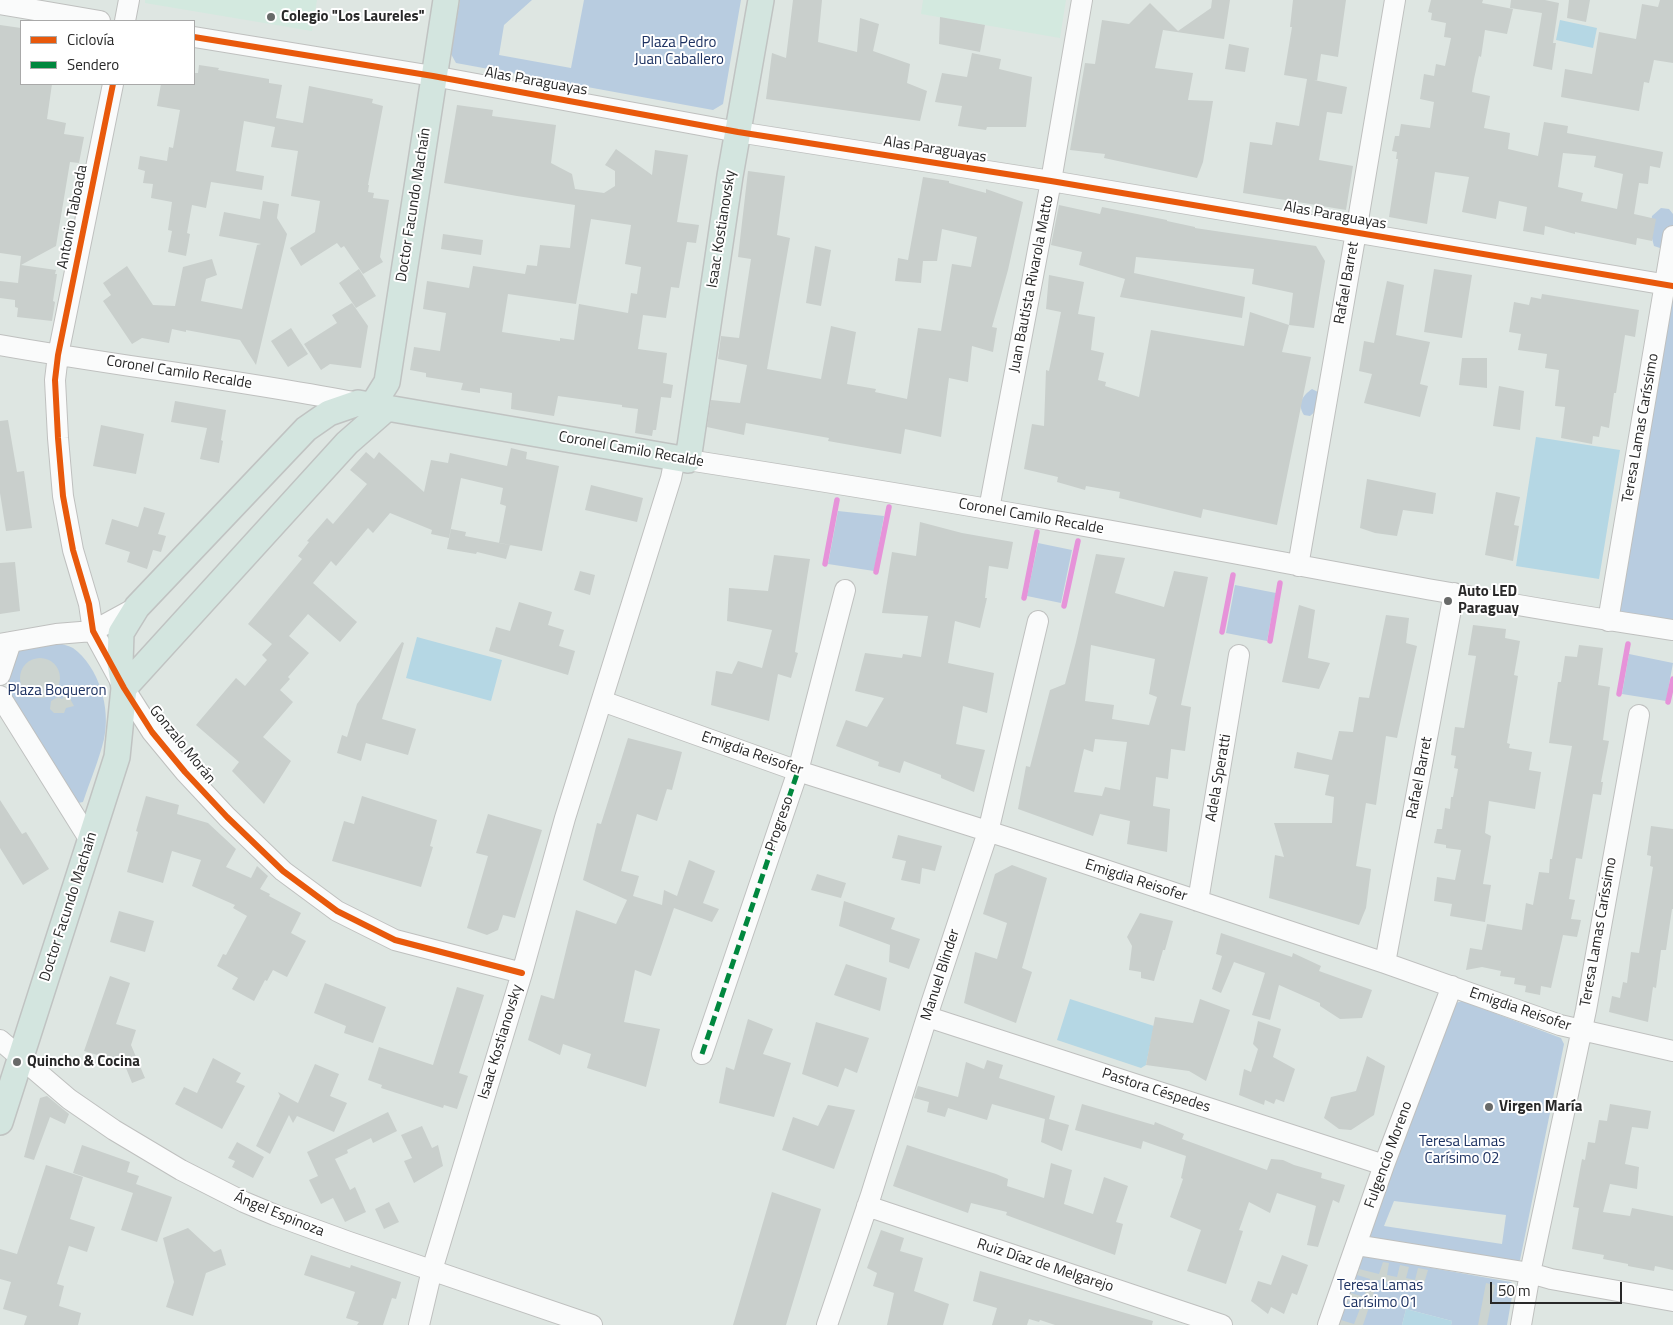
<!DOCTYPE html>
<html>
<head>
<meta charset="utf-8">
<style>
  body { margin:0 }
  #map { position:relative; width:1673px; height:1325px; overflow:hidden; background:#dee6e2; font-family:"Titillium Web",sans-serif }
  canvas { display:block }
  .legend { position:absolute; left:20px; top:20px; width:175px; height:65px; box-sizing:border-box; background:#fff; border:1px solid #a9a9a9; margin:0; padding:6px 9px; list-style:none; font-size:15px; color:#282828 }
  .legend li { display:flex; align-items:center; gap:10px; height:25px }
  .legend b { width:25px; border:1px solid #a9a9a9 }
  .scale { position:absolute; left:1490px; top:1282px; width:132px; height:22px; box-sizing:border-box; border:2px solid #282828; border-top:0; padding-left:6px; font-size:15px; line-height:18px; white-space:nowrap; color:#282828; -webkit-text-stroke:4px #fff; paint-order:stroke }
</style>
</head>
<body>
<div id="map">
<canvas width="1673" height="1325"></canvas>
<ul class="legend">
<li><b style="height:6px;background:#e8590c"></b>Ciclovía</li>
<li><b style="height:6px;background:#00873e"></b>Sendero</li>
</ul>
<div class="scale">50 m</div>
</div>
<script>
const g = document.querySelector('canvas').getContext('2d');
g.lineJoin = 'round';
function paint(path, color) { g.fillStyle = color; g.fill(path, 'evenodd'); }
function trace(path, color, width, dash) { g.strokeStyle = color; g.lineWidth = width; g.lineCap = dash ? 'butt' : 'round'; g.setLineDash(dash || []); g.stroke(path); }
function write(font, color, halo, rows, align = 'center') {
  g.font = font + ' "Titillium Web",sans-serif'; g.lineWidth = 4; g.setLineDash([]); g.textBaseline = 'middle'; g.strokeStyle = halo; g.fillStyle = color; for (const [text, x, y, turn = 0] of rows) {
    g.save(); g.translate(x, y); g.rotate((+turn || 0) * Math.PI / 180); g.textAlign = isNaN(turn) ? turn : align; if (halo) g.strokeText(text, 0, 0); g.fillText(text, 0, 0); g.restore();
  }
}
paint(new Path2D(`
  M145 0H317L312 31 145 3Z
  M923 0H1066L1060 38 921 14Z`), '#d3e9df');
paint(new Path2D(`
  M460 0H532L504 25 499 55 571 68 584 0H741L723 104 713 110 456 63 451 54Z
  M1661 208 1669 209 1673 214V244L1663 249 1654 246 1650 231 1652 216Z
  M1673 295V624L1618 616Z
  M1312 389 1318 392C1320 404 1319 409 1310 416L1304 415C1297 404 1302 396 1312 389Z
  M838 511 884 516 874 571 828 564Z
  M1038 543 1072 550 1061 603 1027 596Z
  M1235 585 1276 593 1267 641 1226 633Z
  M58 643C63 644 69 646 73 648 99 667 111 708 104 739 99 760 90 781 83 802L78 803 8 691C6 679 7 658 19 651 25 647 50 644 58 643Z
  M1629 654 1673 663 1666 701 1622 694Z
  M1462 1001 1561 1038 1564 1044 1520 1260 1516 1263 1371 1237 1368 1232 1456 1003ZM1394 1201 1506 1215 1502 1244 1384 1226Z
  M1364 1256 1511 1282 1514 1285 1507 1325H1451L1452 1321 1406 1309 1402 1325H1337L1360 1258Z`), '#b8cce0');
paint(new Path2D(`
  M1560 20 1597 28 1593 48 1556 40Z
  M1536 437 1620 450 1599 579 1516 566Z
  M417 637 502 660 491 701 406 678Z
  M1070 999 1154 1026 1146 1065 1141 1068 1057 1040Z
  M1406 1309 1452 1321 1451 1325H1402Z`), '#b5d7e4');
paint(new Path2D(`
  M20 678a20 20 0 1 1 40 0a20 20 0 1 1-40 0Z
  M67 693 74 706 66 708 64 713H54L50 709 51 701 58 697 62 699Z
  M1383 1262 1389 1263 1387 1275 1397 1277 1400 1265 1409 1267 1406 1278 1415 1280 1418 1268 1428 1270 1422 1290 1378 1280 1363 1325H1339L1341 1320 1354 1324 1361 1306 1348 1301 1351 1293 1364 1297 1370 1279 1357 1275 1359 1269 1379 1274Z
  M1486 1283 1495 1285 1487 1325H1478Z`), '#ccd4d0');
trace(new Path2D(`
  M825 564 837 500
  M876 572 889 507
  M1024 598 1037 532
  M1064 606 1078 541
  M1222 632 1233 575
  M1270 641 1280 583
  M1619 694 1628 644
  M1668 702 1673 679`), '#e693d9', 5.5);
paint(new Path2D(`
  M793 0H822L818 42 857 52 860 18 879 24 873 51 910 64 907 83 927 91 920 121 766 99 772 53 786 58Z
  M1212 0H1230L1224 39 1163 30 1155 68 1193 73 1188 100 1213 101 1203 162 1197 178 1104 158 1105 154 1070 150 1085 63 1095 64 1102 20 1129 24 1150 3 1178 31 1211 8Z
  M1293 0H1346L1338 57 1321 54 1317 81 1314 80 1347 87 1342 114 1327 112 1319 160 1353 166 1346 210 1243 193 1250 142 1272 145 1276 122 1299 126 1307 79 1284 75 1292 27H1290Z
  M1431 0H1483L1482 3 1513 9 1507 34 1485 30 1481 57 1479 56 1474 79 1472 92 1490 96 1484 128 1510 133 1508 149 1538 156 1544 122 1568 126 1567 133 1663 152 1660 168 1650 166 1648 184 1639 183 1634 214 1656 219 1652 241 1637 238 1636 245 1575 232V234L1545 226 1544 235 1523 231 1527 207 1499 201 1496 219 1462 212 1469 177 1435 172 1427 224 1389 217 1398 159H1396L1397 152 1392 151 1395 136H1399L1401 124 1430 128 1434 102 1420 99 1424 74 1434 76 1436 64 1445 66 1451 38 1444 37 1446 23 1431 20 1432 13 1428 12ZM1563 153 1596 156 1594 167 1623 174 1617 209 1581 201 1583 193 1558 187Z
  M1511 0H1545L1559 3 1553 43H1556L1552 70 1533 66 1542 13 1510 8Z
  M1569 0H1590L1586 22 1567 18Z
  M1660 0H1673V63L1654 60 1649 83 1644 82 1639 111 1561 97 1565 69 1592 74 1599 32 1636 39 1642 4 1658 7Z
  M940 17 985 25 980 52 939 44Z
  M0 25 21 28V84H52L47 119 66 123 64 134 84 137 79 163 70 162 56 246 21 265 56 270 55 274H57L53 301 55 302 52 321 17 317 18 308 15 307V300L0 298V281L18 283 21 256 0 253Z
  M1229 44 1249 48 1245 72 1225 69Z
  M972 53 1001 59 999 69 1032 77 1026 127H987L986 130 958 126 962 106 935 102 942 73 967 77Z
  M199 65 219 68 218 70 269 79V83L282 85 276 118 303 123 309 86 373 99 372 103 383 106 368 185H369L368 192 374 193 373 198 389 200 380 257 383 262 363 274 344 246 341 248 337 243 301 266 290 248 315 232 320 201 291 196 298 151 271 147 276 122 275 127 244 121 236 171 264 176 262 190 211 182 206 208 192 205 187 233 190 234 186 256 168 252 172 231 168 230 172 202 151 198 153 184 143 183 145 171 138 169 140 156 167 161 169 147 173 148 180 110 157 106 161 84H194V73H198Z
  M457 105 493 110 492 116 556 125 551 163 572 174 575 189 604 193 615 186V171L605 165 616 149 652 175 655 150 688 155 677 222 699 225 696 243 687 242 679 288 671 287 666 318 643 315 638 349 667 353 663 383 673 385 671 398 661 397 656 430H653L652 436 635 433 638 409 622 407V405L558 396 554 416 511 409 512 393 480 388V393L461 390 463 383 426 377V373L410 370 414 347 440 351 446 313 423 309 427 281 469 288 473 266 525 274 527 265 537 266 540 245 570 248 575 205 517 196 444 183ZM591 219 631 225 625 264 641 267 637 294 631 293 628 313 579 304 574 340 560 338V341L502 332 508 294 576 304Z
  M748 171 785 176 777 235 790 238 767 369 821 379 831 326 856 332 847 384 876 389 875 392 907 399 918 328 941 331 952 264 971 267 977 237 942 229 937 261H923L921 283 895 281 898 258 908 260 923 177 949 181V183L986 193V189L1023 202 1008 270 992 327 997 328 993 352 972 346 968 382 949 378 941 437 905 429 901 454 828 441 829 438 746 423 744 435 707 427 711 400 740 403 747 365 718 359 721 336 739 338 751 259 738 257Z
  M263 201 279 204 277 218 287 234 256 365 240 340 186 330V332L172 329 169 343 142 338 132 344 103 301 111 295 103 283 127 266 153 305 175 306 183 267 212 259 217 275 206 279 201 301 242 309 257 245 261 244 219 236 224 212 260 219Z
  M1059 205 1100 214 1102 207 1167 220V221L1195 227V228L1316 246 1325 261 1314 328 1289 325 1293 293 1252 284 1254 269 1136 257 1134 273 1245 297 1242 318 1120 297 1125 279 1079 265 1082 252 1051 245Z
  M443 234 483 240 481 255 441 249Z
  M815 246 831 250 821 306 806 303Z
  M359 269 376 296 356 308 339 283Z
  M1434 269 1472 275 1462 338 1424 332Z
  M1049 275 1084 282 1078 314 1095 317 1091 350 1104 353 1098 380 1106 382 1105 386 1139 397 1151 330 1244 346 1250 312 1289 325 1282 352 1311 357 1277 525 1203 509 1201 518 1119 498 1120 492 1086 486 1085 490 1057 482 1058 477 1024 469 1032 424 1044 426 1046 370 1049 371 1061 312 1046 309Z
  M1387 281 1404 285 1396 335 1430 342 1420 384 1428 386 1420 417 1364 403 1372 374 1359 371 1364 341 1374 343Z
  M1542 294 1639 310 1635 337 1625 335 1616 393H1614L1609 428 1601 426 1599 437 1593 436 1592 444 1561 438 1565 407 1555 406 1559 370 1545 368 1547 354 1518 350 1521 334 1509 332 1514 302 1529 305 1531 297 1541 299Z
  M352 303 368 326 361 368 330 364 321 370 304 344 337 323 332 315Z
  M291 328 308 354 288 367 271 341Z
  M1462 358H1487V388L1459 385Z
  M1499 386 1524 391 1520 430 1493 426Z
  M175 401 226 410 221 440 223 441 219 463 200 459 207 428 171 422Z
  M8 420 17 472 24 471 32 528 6 531 0 493V421Z
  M101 425 144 434 136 474 93 466Z
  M511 448 527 452 526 459 559 466 542 551 499 543 506 506 500 504 503 488 461 478 449 538 431 534 432 530 390 513 373 533 368 528 336 566 331 561 313 583 357 622 340 642 308 614 289 636 309 653 288 677 290 679 280 690 293 702 263 737 291 761 264 804 232 771 239 762 196 725 236 678 245 686 267 660 262 655 272 644 248 624 302 559 298 556 309 542 307 541 327 518 333 524 367 484 350 470 366 452 374 459 379 452 424 492 431 460 448 463 450 453 507 466Z
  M1367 479 1436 493 1433 514 1403 510 1397 536 1375 533 1360 528Z
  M591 485 643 498 637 522 585 510Z
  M1496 492 1520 497 1514 525 1519 526 1513 561 1485 555Z
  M144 507 165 513 158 534 166 536 161 552 153 550 147 569 127 562 130 552 105 544 112 519 138 527Z
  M920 522 962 533 1013 542 1008 569 989 566 985 598H987L980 628 955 621 948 663 994 673 987 713 963 706 956 744 985 750 974 792 941 778V775L904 761 900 773 878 766 879 762 836 746 846 720 867 727 884 698 855 691 865 653 902 658 903 654 921 657 928 616 882 613 892 552 916 556Z
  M451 529 466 532 465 536 510 545 506 559 477 552 476 554 447 549Z
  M1096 554 1125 558 1115 593 1164 607 1174 571 1208 577 1181 705 1191 707 1185 751 1171 749 1168 779 1156 777 1153 806 1170 809 1167 852 1127 844 1130 821 1100 814 1093 836 1018 809 1026 766 1030 767 1050 690 1065 684 1076 642ZM1091 645 1155 659 1149 694 1157 697 1149 725 1112 719 1114 705 1085 701ZM1095 739 1127 742 1120 790 1105 787 1102 796 1074 792 1084 749 1093 752Z
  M774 555 810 559 795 652 798 653 791 678 778 674 769 721 711 705 716 671 732 674 738 661 762 668 772 630 727 621 729 588 768 591Z
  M15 562 20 611 0 614V563Z
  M580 571 595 575 590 595 574 590Z
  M519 602 552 612 548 625 564 630 559 646 575 651 568 675 489 651 496 627 510 631Z
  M1299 605 1315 610 1308 658 1330 663 1319 689 1282 682Z
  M1386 615 1409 618 1406 643 1417 646 1397 738 1386 736 1376 805 1366 803 1356 866 1371 869 1366 908 1359 925 1269 898 1275 855 1284 857 1274 823H1332L1334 797 1325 795 1329 775 1294 768 1297 752 1332 760 1339 731 1353 732 1359 697 1369 698Z
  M1473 625 1506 629 1505 638 1520 641 1514 675 1518 676 1507 743 1510 744 1509 748 1532 752 1529 770 1541 772 1535 809 1489 801 1485 833 1491 836 1483 884 1491 885 1485 922 1450 916 1452 904 1434 901 1437 877 1455 880 1461 850 1446 848V845L1434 843 1437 829H1442L1445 808 1450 809 1451 797H1453L1458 769 1454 768 1456 756 1451 755 1455 727 1464 728 1476 656 1468 655Z
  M402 642 404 643 382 719 416 729 408 755 366 743 361 761 337 753 342 735 347 737 357 704Z
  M1579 645 1603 648 1598 685 1610 687 1603 740 1609 741 1601 782H1603L1601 795 1593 794 1582 859 1576 858 1569 899 1575 900 1571 919 1581 920 1577 937 1563 935 1551 988 1541 986 1540 995 1525 992 1526 986 1514 984 1515 978 1500 976 1501 971 1482 967 1466 970 1470 948 1482 950 1487 924 1522 930 1526 903 1533 905 1539 872 1549 873 1550 859H1552L1572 746 1549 743 1558 682H1561L1565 656 1577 657Z
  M628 738 682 752 672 790 667 789 657 821 637 814 621 871 639 876 633 896 662 905 664 890 677 896 689 860 715 871 703 903 719 909 712 922 674 908 651 976 635 970 624 1022 660 1029 646 1087 587 1068 591 1054 563 1044 560 1055 528 1040 541 995 554 999 576 910 616 924 627 900 583 880 597 823 601 824Z
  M146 796 179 805 177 814 208 823 236 849 226 867 251 878 257 866 268 876 260 889 270 894 269 896 301 913 291 933 306 941 287 977 273 970 267 981 265 980 254 1001 232 989 238 978 217 966 223 954 226 955 247 916 233 908 235 905 192 886 201 860 172 851 163 883 127 872 138 832 136 831Z
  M362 796 437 820 430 846 433 847 421 887 332 861 344 821 354 824Z
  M0 800 22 834 26 832 49 869 23 885 0 848Z
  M488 814 542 830 515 918 503 915 498 930 487 935 467 928 488 856 476 853Z
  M1651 826 1673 829V909H1672L1666 950H1661L1656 988 1653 987 1648 1022 1609 1012 1612 996 1620 998 1623 982 1627 983 1631 952 1639 953 1653 867 1650 866 1651 856 1647 855Z
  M898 835 942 846 935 871 922 868 920 884 901 880 906 861 892 858Z
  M1012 865 1047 878 1022 968 1032 972 1016 1023 964 1003 975 952 997 959 1007 923 983 914 995 874Z
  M817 874 846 883 841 898 811 890Z
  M844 901 895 918 891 929 920 939 909 969 889 962 890 945 839 926Z
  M119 911 154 921 145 952 110 942Z
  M1140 913 1173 921 1165 950H1163L1154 981 1141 978V972L1129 970 1132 946 1127 937Z
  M1221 933 1292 957 1293 953 1321 966 1319 971 1372 990 1362 1018 1340 1019 1320 1006V1003L1279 985 1270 1020 1252 1015 1265 973 1234 962 1221 993 1212 989 1222 956 1216 954Z
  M846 964 887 978 880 1011 834 995Z
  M110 976 130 983 116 1024 136 1030 131 1045 145 1078 132 1083 124 1063 84 1051Z
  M325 983 386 1007 373 1043 344 1033 346 1026 314 1013Z
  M457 987 484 995 459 1073 468 1076 457 1109 444 1105 443 1108 381 1088 382 1085 368 1080 379 1047 433 1065Z
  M1200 999 1230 1010 1206 1081 1189 1071 1146 1065 1155 1017 1193 1023Z
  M748 1019 773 1029 763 1054 791 1063 774 1117 719 1103 726 1067 734 1070Z
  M1258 1021 1281 1029 1273 1057 1295 1069 1284 1102 1276 1099 1274 1104 1265 1100 1264 1105 1239 1095 1244 1069 1251 1072 1258 1049 1253 1044Z
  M816 1022 869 1038 857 1073 845 1068 838 1087 802 1074Z
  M1367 1056 1385 1066 1374 1115 1351 1130 1339 1129 1324 1118 1331 1097 1356 1091Z
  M213 1058 241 1073 236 1082 245 1086 222 1129 175 1104 184 1087 197 1093Z
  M987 1060 1003 1065 999 1078 1055 1096 1049 1119 1069 1125 1062 1151 1041 1142 1045 1119 992 1104 987 1120 948 1108 945 1117 927 1112 929 1102 914 1098 918 1086 958 1097 966 1062 984 1069Z
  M315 1064 339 1074 330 1096 347 1103 334 1132 297 1116 293 1123 289 1115 270 1154 256 1146 280 1096 278 1092 298 1103Z
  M47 1096 69 1114 65 1124 50 1117 34 1160 24 1157 40 1098Z
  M1082 1104 1154 1125 1155 1122 1184 1134 1182 1139 1267 1170 1271 1159 1283 1160 1294 1165 1322 1173 1321 1178 1345 1185 1339 1203 1333 1200 1318 1247 1307 1245 1316 1206 1277 1193 1270 1213 1249 1202 1239 1230 1243 1231 1226 1284 1187 1271 1201 1230 1170 1217 1183 1179 1181 1178 1186 1156 1143 1141 1141 1149 1075 1130Z
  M1610 1104 1651 1111 1648 1129 1632 1127 1625 1164 1639 1167 1637 1189 1610 1184 1603 1212 1630 1216 1632 1208 1673 1216V1270L1655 1266 1654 1271 1628 1266V1264L1603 1259 1604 1255 1572 1249 1579 1208 1573 1207 1582 1159 1585 1160 1588 1142 1595 1143 1599 1120 1607 1121Z
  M828 1105 855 1110 834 1169 782 1150 793 1117 818 1126Z
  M388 1112 397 1131 373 1143 371 1138 347 1150 348 1153 335 1159 350 1190 355 1187 366 1212 345 1222 333 1198 321 1204 309 1180 318 1176 307 1152Z
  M422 1126 432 1148 438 1145 443 1166 414 1183 404 1161 412 1158 401 1135Z
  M237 1142 264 1157 253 1178 232 1167 235 1161 228 1158Z
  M82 1145 130 1162 127 1172 139 1176 136 1184 172 1197 157 1242 121 1230 133 1193 73 1173Z
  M907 1145 996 1174 1008 1179 1007 1186 1044 1198 1051 1163 1072 1170 1064 1204 1093 1214 1104 1177 1128 1186 1116 1222 1123 1224 1115 1255 1006 1215 1007 1212 971 1203 968 1213 893 1186Z
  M46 1165 83 1177 70 1219 95 1227 87 1252 69 1246 57 1284 64 1286 59 1306 81 1313 78 1325H24L27 1316 3 1309 11 1282 0 1279V1249L17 1254Z
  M772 1192 821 1209 786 1325H733Z
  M389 1202 399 1222 384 1229 375 1209Z
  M188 1228 214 1252 221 1249 226 1265 206 1273 193 1316 166 1307 174 1282 163 1238Z
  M881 1230 904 1238 900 1251 923 1258 914 1291 949 1304 943 1325H887L894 1293 873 1286 877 1273 867 1268Z
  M311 1255 350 1268 351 1265 401 1282 396 1299 392 1298 383 1325H357L359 1322 346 1318 355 1292 304 1275Z
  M1282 1255 1308 1265 1297 1295 1292 1293 1284 1314 1271 1307 1268 1314 1251 1301 1258 1281 1271 1285Z
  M980 1271 1153 1321 1152 1325H1055L1040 1320 1039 1322 1029 1319 1027 1325H992L997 1308 973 1301Z`), '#c9cfcc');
const minor = new Path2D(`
  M0 4 100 21
  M125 21 129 0
  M194 37 433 76 738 132 1051 181 1673 286
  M113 84 58 355 55 380 58 438 63 496 73 550 89 604 93 631 124 688 152 732 185 772 227 817 283 871 337 911 395 940 522 973
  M0 345C119 366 239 380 358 403
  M688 460C809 479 929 498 1050 520 1258 556 1464 599 1673 630
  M989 509 1051 181 1082 0
  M1298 566 1356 232 1395 0
  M1608 621 1673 236
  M0 644 56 634 93 631 137 607
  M0 675 11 642
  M0 696 91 842
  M602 701 798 771 1009 838 1385 963 1560 1025 1673 1051
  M1198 901 1239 655
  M1385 963 1454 593
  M928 1017 1384 1165
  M0 1040 69 1099 114 1130 181 1170 244 1202 275 1215 349 1242 592 1325
  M702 1054 798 771 845 590
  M867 1206 1222 1325
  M1356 1245 1530 1273 1551 1279 1673 1301
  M419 1325 432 1270 522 973 565 818 671 478 675 458
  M827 1325 871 1195 931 1004 988 832 1038 621
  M1328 1325 1384 1165 1452 986
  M1521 1325 1530 1273 1586 1010 1639 715`);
const major = new Path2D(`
  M372 406 387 382 446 0
  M124 688 347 443 387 408
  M0 1122 117 757 124 688 120 663 121 633 137 607 306 429 329 413 358 403 688 460 730 176 761 0`);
trace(minor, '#bfc0bf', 22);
trace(major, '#c0c3c2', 28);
trace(minor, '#fafbfb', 20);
trace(major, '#d3e5df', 25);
trace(new Path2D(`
  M702 1054 798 771`), '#00873e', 5, [10, 5]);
trace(new Path2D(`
  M194 37 433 76 738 132 1051 181 1673 286
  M113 84 58 355 55 380 58 438 63 496 73 550 89 604 93 631 124 688 152 732 185 772 227 817 283 871 337 911 395 940 522 973`), '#e8590c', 6);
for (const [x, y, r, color] of [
  [271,17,5,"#686a69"],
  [1448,601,5,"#686a69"],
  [17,1062,5,"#686a69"],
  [1489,1107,5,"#686a69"]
]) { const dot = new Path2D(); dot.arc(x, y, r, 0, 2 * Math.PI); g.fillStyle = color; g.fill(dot); trace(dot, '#fff', 2); }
write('bold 15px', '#282828', '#fff', [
  ["Colegio \"Los Laureles\"",281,17],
  ["Auto LED",1458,592],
  ["Paraguay",1458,609],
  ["Quincho & Cocina",27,1062],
  ["Virgen María",1499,1107]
], 'left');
write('15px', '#1c3161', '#fff', [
  ["Plaza Pedro",679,43],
  ["Juan Caballero",679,60],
  ["Plaza Boqueron",57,691],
  ["Teresa Lamas",1462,1142],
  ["Carísimo 02",1462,1159],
  ["Teresa Lamas",1380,1286],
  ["Carísimo 01",1380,1303]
]);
write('15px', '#282828', '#fff', [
  ["Alas Paraguayas",536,82,10],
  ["Alas Paraguayas",935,150,9],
  ["Doctor Facundo Machaín",414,205,-81],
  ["Alas Paraguayas",1335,216,10],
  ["Antonio Taboada",73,217,-79],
  ["Isaac Kostianovsky",722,229,-81],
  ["Rafael Barret",1347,283,-80],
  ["Juan Bautista Rivarola Matto",1032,284,-79],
  ["Coronel Camilo Recalde",179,373,9],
  ["Teresa Lamas Caríssimo",1641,428,-80],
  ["Coronel Camilo Recalde",631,450,10],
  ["Coronel Camilo Recalde",1031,517,10],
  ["Gonzalo Morán",182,745,51],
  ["Emigdia Reisofer",752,754,19],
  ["Adela Speratti",1219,778,-80],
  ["Rafael Barret",1420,778,-79],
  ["Progreso",780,824,-71],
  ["Emigdia Reisofer",1136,881,18],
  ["Doctor Facundo Machaín",69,907,-72],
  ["Teresa Lamas Caríssimo",1599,932,-80],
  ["Manuel Blinder",941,975,-72],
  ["Emigdia Reisofer",1520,1010,19],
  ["Isaac Kostianovsky",501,1042,-73],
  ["Pastora Céspedes",1156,1091,18],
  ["Fulgencio Moreno",1389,1155,-70],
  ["Ángel Espinoza",279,1215,22],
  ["Ruiz Díaz de Melgarejo",1045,1266,18]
]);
</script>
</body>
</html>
